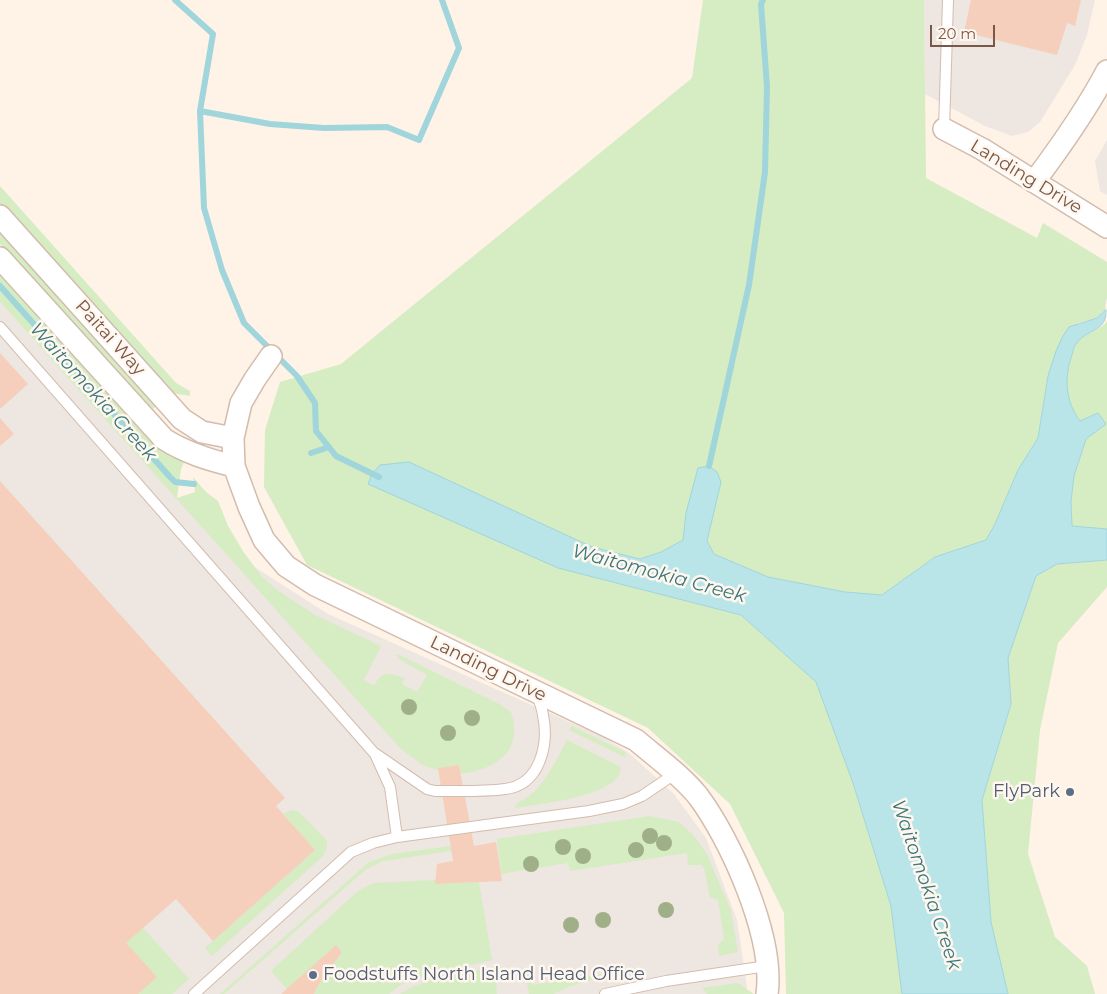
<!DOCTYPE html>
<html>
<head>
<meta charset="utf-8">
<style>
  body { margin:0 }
  #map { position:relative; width:1107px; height:994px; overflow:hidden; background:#fef3e6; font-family:Montserrat,sans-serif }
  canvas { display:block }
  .scale { position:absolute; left:930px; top:25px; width:65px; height:22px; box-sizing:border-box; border:2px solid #795749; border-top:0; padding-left:6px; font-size:15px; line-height:18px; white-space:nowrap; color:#795749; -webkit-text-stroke:4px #fff7ee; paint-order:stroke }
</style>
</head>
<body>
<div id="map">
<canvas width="1107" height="994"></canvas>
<div class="scale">20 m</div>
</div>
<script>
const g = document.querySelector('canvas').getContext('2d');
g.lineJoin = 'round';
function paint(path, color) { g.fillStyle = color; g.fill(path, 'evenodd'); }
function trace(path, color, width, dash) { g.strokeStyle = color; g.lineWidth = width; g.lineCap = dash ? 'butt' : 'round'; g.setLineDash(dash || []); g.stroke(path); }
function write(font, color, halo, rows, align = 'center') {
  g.font = font + ' Montserrat,sans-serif'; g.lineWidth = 5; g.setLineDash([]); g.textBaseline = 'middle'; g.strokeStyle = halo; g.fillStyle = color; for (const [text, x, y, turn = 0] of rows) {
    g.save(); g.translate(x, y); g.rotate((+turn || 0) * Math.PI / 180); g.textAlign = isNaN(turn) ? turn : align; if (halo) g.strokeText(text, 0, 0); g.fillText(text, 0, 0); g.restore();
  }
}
paint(new Path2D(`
  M924 0H1095L1087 35 1075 65 1040 122 1028 132 1012 136 985 126 925 94Z
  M1107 140V195L1100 191 1095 161Z
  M0 302 203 527 250 564 328 614 603 737 629 753 674 794 706 838 737 920 747 987 746 994H0Z`), '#eee6e0');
paint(new Path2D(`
  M703 0H924L926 178 1037 238 1043 223 1107 262V298L1105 306 1106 310 1097 318 1078 323 1048 376 1038 438 1018 470 995 524 986 540 935 557 882 595 845 592 768 577 714 554 707 541 721 482 686 513 683 540 661 552 640 559 592 547 558 568 741 615 816 682 853 783 891 906 902 994H786L784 913 730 804 648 728 307 565 264 487 265 430 280 382 341 364 692 78Z
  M0 186 176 383 190 391V396L172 393 0 209Z
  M0 232 156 406 153 409 138 398 0 244Z
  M0 267 154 438 184 462 181 469 177 498 195 492 193 477 206 492 218 501 228 526 243 551 262 577 277 590 315 615 381 646 364 680 374 686C382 670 390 673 405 678L402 684 417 692 427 675 399 659 396 654 404 657 501 705 511 712C524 751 496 769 461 774L459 765 438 768 439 771 421 764 401 749 0 302Z
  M1107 321V529L1072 526 1071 501 1074 476 1086 439 1105 424 1098 413 1080 421C1065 401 1064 377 1072 355 1073 351 1074 346 1076 344 1083 333 1101 331 1107 321Z
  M1107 560V587L1058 643 1040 730 1028 854 1055 937 1087 966 1095 994H1008L991 922 982 800 1011 705 1008 658 1036 576 1057 564Z
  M572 726 625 752 626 758 569 730Z
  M567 740 621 767C620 770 620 772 619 775 607 797 539 804 515 808L516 804C544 790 552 767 567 740Z
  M293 810 299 812 327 841V847L323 856 212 956 205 948 315 850 283 813Z
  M650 816 679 822 694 836 707 854 731 911 738 952 719 956 718 946 724 939 718 900 710 897 704 868 701 865H688L687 853 570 871 568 863 501 874 497 839Z
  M451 846V851L383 861 365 870 224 994H220L369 862 392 854Z
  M436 880V884L479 882 492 960 415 978 399 986 389 994H314C318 978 332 965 342 954L336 945 287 989 271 971 358 891 374 883Z
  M143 928 189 979 172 994H138L126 943Z
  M495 967 497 994H400C422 978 467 973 495 967Z
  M527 971H529L532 985 617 972 571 986 553 994H529L525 973Z
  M738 983 754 994H707L702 988Z`), '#d6ecc3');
const water = new Path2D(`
  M1106 310C1107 333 1087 328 1076 344 1074 346 1073 351 1072 355 1064 377 1065 401 1080 421L1098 413 1106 424 1086 439 1074 476 1071 501 1072 526 1107 529V560L1057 564 1036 576 1008 658 1011 704 982 800 991 922 1008 994H902L891 906 853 783 816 682 741 615 558 568 368 484 372 474 380 465 409 462 592 547 640 559 661 552 683 540 686 513 698 468 709 466 717 472 721 482 707 541 714 554 768 577 845 592 882 595 935 557 986 540 995 524 1018 470 1038 438 1048 376 1056 351 1063 336 1069 327 1097 318Z`);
paint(water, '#b9e5e9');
trace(water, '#9fd5db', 1);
trace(new Path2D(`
  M175 0 213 34 200 111 204 208 222 270 244 323 297 376 315 403 316 431 336 456 379 477
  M200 111 270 124 324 128 387 127 419 140 459 48 442 0
  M0 286 170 477 175 482 194 484
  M311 453 329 447
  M709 466 749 285 765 172 767 87 761 4 763 0`), '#9fd5db', 6);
paint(new Path2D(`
  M971 0H1081L1075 26 1067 23 1057 55 964 32Z
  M0 353 28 384 0 409Z
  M0 418 14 434 0 446Z
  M0 481 285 798 276 806 315 850 213 941 176 899 126 943 157 977 138 994H0Z
  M459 765 474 846 496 842 502 881 435 884 437 864 453 861 438 768Z
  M336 945 342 953 328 970 316 989 314 994H281Z`), '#f5cfbc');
const service = new Path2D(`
  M944 129 948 0
  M0 327 375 754 390 787 397 837
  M376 754 427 789 435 791C458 791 483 792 505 789 540 785 549 745 543 715 542 708 539 700 536 693
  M194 994 351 852 373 843 397 837 589 811 623 804 642 796 676 773
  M605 994 666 981 767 966`);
const minor = new Path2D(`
  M944 129 982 149 1107 227
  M1034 182C1061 146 1086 111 1107 71
  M0 216 182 419 202 432 233 438
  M0 258 164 439C186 453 209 460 234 466
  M271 356 255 379 241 403 233 438 234 466 249 507 264 540 286 566 315 585 636 740C657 758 680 774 698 796 731 840 775 938 767 994`);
trace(service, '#d3bcae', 12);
trace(minor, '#d3bcae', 24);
trace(service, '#fff', 10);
trace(minor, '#fff', 21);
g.fillStyle = '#9fb089';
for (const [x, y] of [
  [409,707],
  [472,718],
  [448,733],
  [650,836],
  [664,843],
  [563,847],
  [636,850],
  [583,856],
  [531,864],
  [666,910],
  [603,920],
  [571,925]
]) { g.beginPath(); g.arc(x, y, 8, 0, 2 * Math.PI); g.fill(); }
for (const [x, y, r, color] of [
  [1070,792,5,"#5c6f8a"],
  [313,975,5,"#5c6f8a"]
]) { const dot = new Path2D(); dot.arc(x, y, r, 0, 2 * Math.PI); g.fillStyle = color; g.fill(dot); trace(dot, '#fff7ee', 2); }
write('18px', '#795749', '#fff7ee', [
  ["Landing Drive",1026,177,31],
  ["Paitai Way",110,338,48],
  ["Landing Drive",488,669,26]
]);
write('18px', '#4e5e75', '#fff7ee', [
  ["FlyPark",1060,792],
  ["Foodstuffs North Island Head Office",323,975,"left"]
], 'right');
write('italic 19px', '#3b787e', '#fff7ee', [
  ["Waitomokia Creek",93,392,48],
  ["Waitomokia Creek",659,574,15],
  ["Waitomokia Creek",926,885,71]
]);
</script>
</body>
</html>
